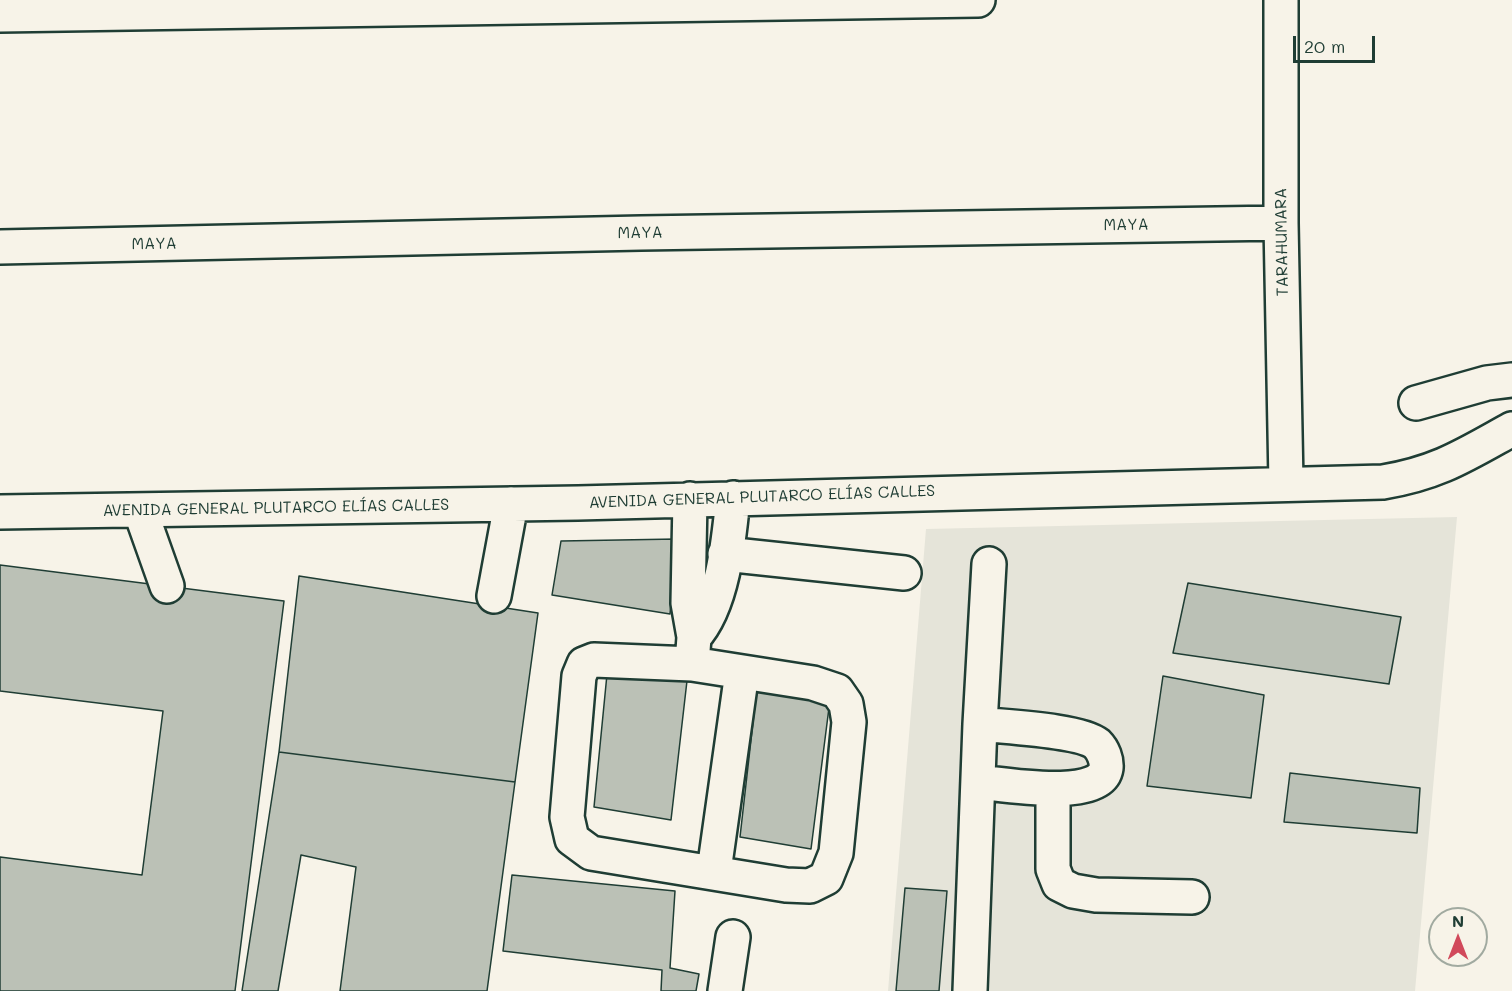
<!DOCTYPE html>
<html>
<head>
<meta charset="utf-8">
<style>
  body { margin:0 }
  #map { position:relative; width:1512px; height:991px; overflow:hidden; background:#f7f3e8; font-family:Mali,sans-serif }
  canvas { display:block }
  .north { position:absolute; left:1428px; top:907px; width:60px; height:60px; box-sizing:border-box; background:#f7f3e8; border:2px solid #a1aaa0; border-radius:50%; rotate:0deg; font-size:16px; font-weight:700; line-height:24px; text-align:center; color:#1f3d34 }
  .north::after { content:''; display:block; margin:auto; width:21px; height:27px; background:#d1495b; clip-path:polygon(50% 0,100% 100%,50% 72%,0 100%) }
  .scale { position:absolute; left:1293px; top:36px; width:82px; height:27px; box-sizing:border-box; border:3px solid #1f3d34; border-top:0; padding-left:8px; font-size:18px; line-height:21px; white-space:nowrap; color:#1f3d34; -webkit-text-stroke:4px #f7f3e8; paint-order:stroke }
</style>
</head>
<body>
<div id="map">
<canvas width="1512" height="991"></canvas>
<div class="north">N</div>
<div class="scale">20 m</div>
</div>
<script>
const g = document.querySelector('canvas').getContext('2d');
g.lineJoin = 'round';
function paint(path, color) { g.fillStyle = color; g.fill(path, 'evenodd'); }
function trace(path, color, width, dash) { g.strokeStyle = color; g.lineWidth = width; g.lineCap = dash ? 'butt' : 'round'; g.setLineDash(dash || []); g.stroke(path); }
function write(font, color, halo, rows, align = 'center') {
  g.font = font + ' Mali,sans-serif'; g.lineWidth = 5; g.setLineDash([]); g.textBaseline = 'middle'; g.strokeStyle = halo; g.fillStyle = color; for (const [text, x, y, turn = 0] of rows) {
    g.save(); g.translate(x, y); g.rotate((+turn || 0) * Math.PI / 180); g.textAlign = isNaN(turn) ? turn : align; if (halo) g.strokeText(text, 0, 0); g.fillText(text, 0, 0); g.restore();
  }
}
paint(new Path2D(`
  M1457 517 1415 991H888L926 529Z`), '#e5e4d9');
const building = new Path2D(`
  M677 539 670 614 552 595 561 541Z
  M0 565 284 601 235 991H0V857L142 875 163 711 0 691Z
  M299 576 538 613 515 782 279 752Z
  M1188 583 1401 617 1389 684 1173 653Z
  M608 664 688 672 671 820 594 807Z
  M1163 676 1264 695 1251 798 1147 786Z
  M757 687 831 692 811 849 740 837Z
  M279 752 515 782 487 991H340L356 867 301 855 278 991H242Z
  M1290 773 1420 788 1417 833 1284 822Z
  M512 875 675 891 670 968 699 974 696 991H661L662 970 503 951Z
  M905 888 947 891 939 991H896Z`);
paint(building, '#bbc1b6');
trace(building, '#1f3d34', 1.5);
const minor = new Path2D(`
  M1281 0V223L1286 483
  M0 15 978 0
  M0 247 641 233 1281 223
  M1416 403 1487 383 1512 380
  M690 499 688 603 694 637 692 664
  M140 510 167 586
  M0 512 578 503 1383 482C1438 473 1465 455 1512 429
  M725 554 904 573
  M494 596 511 504
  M694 637C723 606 729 539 733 498
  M594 660 692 664 813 683 837 691 846 704 849 722 836 853 826 878 810 886 786 885 591 853 572 839 567 817 579 676 584 664Z
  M978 782C1002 784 1101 802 1106 768 1107 760 1103 750 1097 744 1080 730 1004 727 980 724
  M1053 789V869L1059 884 1073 891 1096 895 1192 897
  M714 871 742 672
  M725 991 733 937
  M970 991 980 724 989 564`);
trace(minor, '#1f3d34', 38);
trace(minor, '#f7f3e8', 33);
write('16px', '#1f3d34', '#f7f3e8', [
  ["MAYA",1126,225,-1],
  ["MAYA",640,233,-1],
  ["TARAHUMARA",1282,242,-91],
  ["MAYA",154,244,-1],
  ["AVENIDA GENERAL PLUTARCO ELÍAS CALLES",762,497,-2],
  ["AVENIDA GENERAL PLUTARCO ELÍAS CALLES",276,508,-1]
]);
</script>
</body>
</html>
